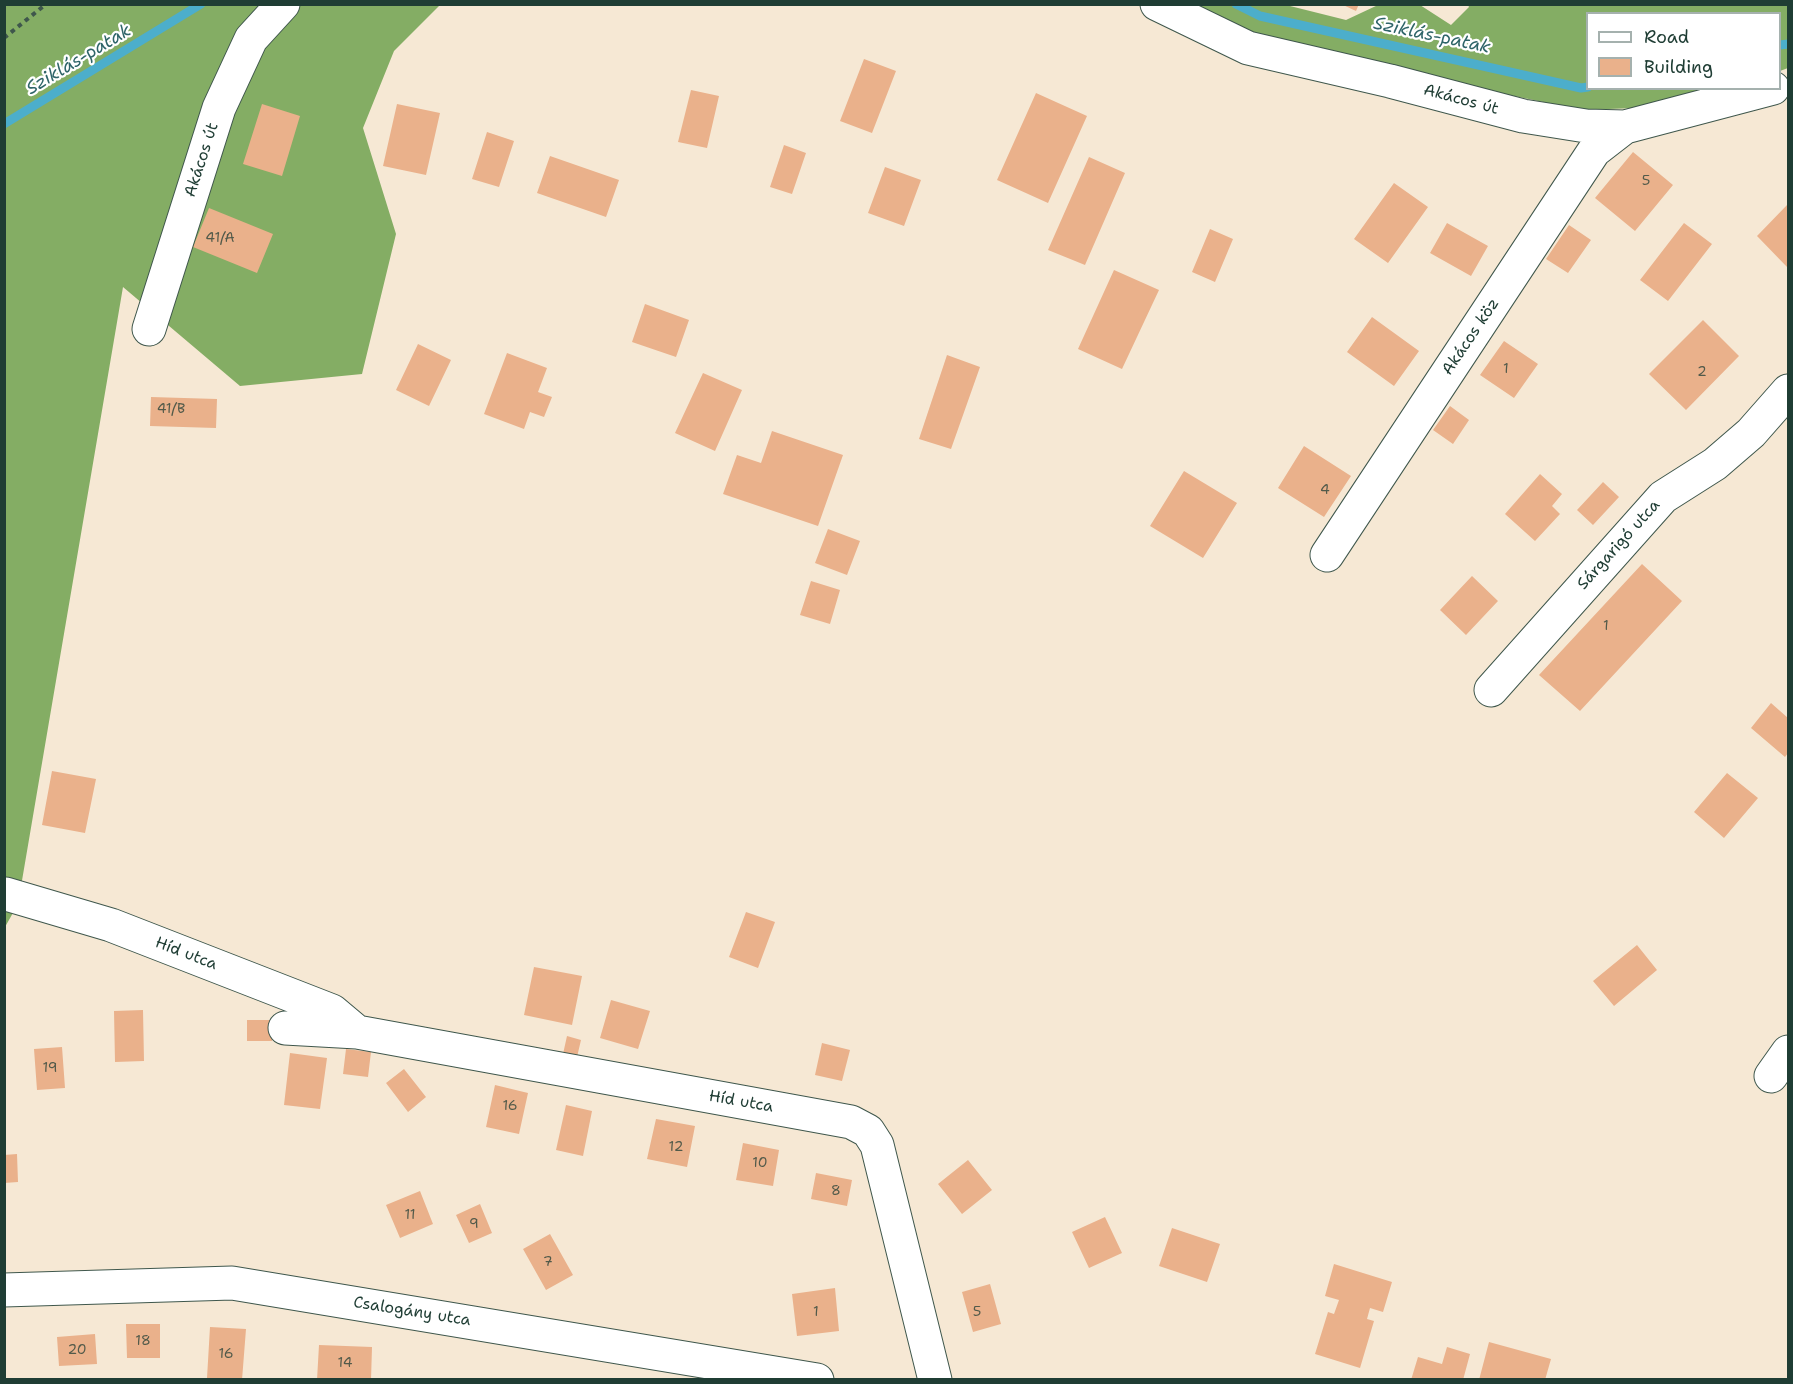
<!DOCTYPE html>
<html>
<head>
<meta charset="utf-8">
<style>
  body { margin:0 }
  #map { position:relative; width:1793px; height:1384px; overflow:hidden; background:#f6e8d4; font-family:"Shantell Sans",sans-serif }
  canvas { display:block }
  .frame { position:absolute; inset:0; border:6px solid #1f3d34; pointer-events:none }
  .legend { position:absolute; left:1586px; top:12px; width:195px; height:78px; box-sizing:border-box; background:#fff; border:2px solid #a5b1ae; margin:0; padding:8px 10px; list-style:none; font-size:18px; color:#1f3d34 }
  .legend li { display:flex; align-items:center; gap:12px; height:30px }
  .legend b { width:30px; border:2px solid #a5b1ae }
</style>
</head>
<body>
<div id="map">
<canvas width="1793" height="1384"></canvas>
<div class="frame"></div>
<ul class="legend">
<li><b style="height:8px;background:#fff"></b>Road</li>
<li><b style="height:16px;background:#eab18b"></b>Building</li>
</ul>
</div>
<script>
const g = document.querySelector('canvas').getContext('2d');
g.lineJoin = 'round';
function paint(path, color) { g.fillStyle = color; g.fill(path, 'evenodd'); }
function trace(path, color, width, dash) { g.strokeStyle = color; g.lineWidth = width; g.lineCap = dash ? 'butt' : 'round'; g.setLineDash(dash || []); g.stroke(path); }
function write(font, color, halo, rows, align = 'center') {
  g.font = font + ' "Shantell Sans",sans-serif'; g.lineWidth = 4.5; g.setLineDash([]); g.textBaseline = 'middle'; g.strokeStyle = halo; g.fillStyle = color; for (const [text, x, y, turn = 0] of rows) {
    g.save(); g.translate(x, y); g.rotate((+turn || 0) * Math.PI / 180); g.textAlign = isNaN(turn) ? turn : align; if (halo) g.strokeText(text, 0, 0); g.fillText(text, 0, 0); g.restore();
  }
}
paint(new Path2D(`
  M5 5H440L394 51 363 128 396 234 362 374 240 386 123 287 18 904 5 927Z
  M1183 5H1286L1346 20 1378 5H1420L1451 25 1469 7 1468 5H1788V68L1780 71V14H1588V88L1711 89 1636 108 1582 110 1451 83 1219 23Z`), '#84ad64');
trace(new Path2D(`
  M1236 4 1260 16 1581 88 1588 87
  M1780 45 1788 44
  M4 124 201 4`), '#4caecb', 9);
paint(new Path2D(`
  M1341 4H1359L1356 11Z
  M864 59 896 71 872 133 840 121Z
  M691 90 719 96 707 148 678 142Z
  M1036 93 1087 116 1048 203 997 180Z
  M262 104 300 116 282 176 243 164Z
  M397 104 440 113 426 175 383 166Z
  M487 132 514 141 499 187 472 179Z
  M784 145 806 153 792 194 770 187Z
  M1633 152 1673 185 1635 231 1595 198Z
  M550 156 619 180 606 217 537 193Z
  M1089 157 1125 173 1085 265 1048 250Z
  M885 167 921 180 904 226 868 213Z
  M1394 183 1428 207 1388 263 1354 239Z
  M1788 204V268L1757 236Z
  M209 208 273 234 257 273 193 247Z
  M1447 223 1488 246 1471 276 1430 253Z
  M1684 223 1712 244 1668 301 1640 280Z
  M1569 225 1591 240 1568 273 1546 259Z
  M1210 229 1233 239 1215 282 1192 272Z
  M1114 270 1159 290 1122 369 1078 349Z
  M645 304 689 320 676 357 632 342Z
  M1372 317 1419 351 1394 386 1347 352Z
  M1703 320 1739 356 1686 410 1649 374Z
  M1504 341 1538 364 1514 398 1480 375Z
  M418 344 451 360 429 406 396 390Z
  M507 353 547 368 538 392 552 397 544 417 530 412 524 429 484 414Z
  M947 355 980 367 951 449 919 439Z
  M703 373 742 390 715 451 675 433Z
  M151 397 217 399 216 428 150 426Z
  M1450 406 1469 420 1453 444 1433 430Z
  M772 431 843 455 818 526 723 494 737 455 761 463Z
  M1304 446 1351 476 1324 517 1278 488Z
  M1184 471 1237 503 1203 558 1150 526Z
  M1540 474 1562 494 1552 506 1560 514 1535 541 1505 514Z
  M1603 482 1619 497 1593 525 1577 510Z
  M828 529 860 541 847 575 815 563Z
  M1642 564 1682 601 1580 711 1539 675Z
  M1472 576 1498 601 1466 635 1440 610Z
  M811 581 840 590 830 624 800 615Z
  M1771 703 1788 718V753L1785 757 1751 728Z
  M52 771 96 779 85 833 42 825Z
  M1727 773 1758 798 1724 838 1694 812Z
  M746 912 775 922 758 968 729 957Z
  M1637 945 1657 970 1614 1006 1593 981Z
  M534 967 582 976 572 1025 524 1015Z
  M611 1000 650 1011 638 1049 600 1038Z
  M143 1010 144 1061 115 1062 114 1011Z
  M247 1020H272V1041H247Z
  M567 1036 581 1040 577 1057 563 1054Z
  M822 1043 850 1050 842 1081 815 1075Z
  M62 1047 65 1088 37 1090 34 1049Z
  M346 1049 371 1052 368 1077 343 1074Z
  M290 1053 327 1058 320 1109 284 1105Z
  M404 1069 426 1097 408 1112 386 1083Z
  M495 1085 528 1093 519 1134 486 1127Z
  M566 1105 592 1111 583 1156 556 1150Z
  M656 1119 695 1126 687 1167 647 1159Z
  M743 1143 779 1150 773 1186 736 1180Z
  M17 1154 18 1182 4 1183V1155Z
  M968 1160 992 1190 962 1214 938 1184Z
  M816 1173 852 1180 847 1206 811 1199Z
  M420 1191 433 1224 400 1238 386 1205Z
  M480 1204 492 1233 469 1243 456 1215Z
  M1105 1217 1122 1253 1089 1268 1072 1232Z
  M1172 1228 1220 1244 1207 1282 1159 1266Z
  M550 1234 573 1275 546 1290 523 1249Z
  M1334 1264 1392 1282 1383 1312 1370 1308 1367 1319 1374 1321 1360 1368 1315 1354 1328 1312 1334 1314 1339 1300 1325 1296Z
  M990 1284 1001 1324 973 1332 962 1292Z
  M835 1288 839 1331 797 1336 792 1294Z
  M126 1324H160V1358H127Z
  M210 1327 246 1329 242 1380 207 1378Z
  M95 1334 97 1364 59 1366 57 1337Z
  M1489 1342 1551 1359 1545 1380H1479Z
  M319 1345 372 1347 371 1380H317Z
  M1447 1347 1470 1354 1463 1380H1411L1418 1357 1442 1364Z`), '#eab18b');
const minor = new Path2D(`
  M1157 4 1248 48 1390 81 1523 116 1586 126 1625 127 1773 88
  M149 329 219 108 251 39 283 4
  M1327 555 1594 151 1625 127
  M1491 690 1663 497 1715 464 1751 433 1788 391
  M6 894 111 925 332 1011 357 1032 851 1122 868 1131 877 1145 935 1380
  M285 1028 357 1032
  M1771 1076 1788 1052
  M4 1290 232 1283 817 1380`);
trace(minor, '#3f574c', 35);
trace(new Path2D(`
  M4 38 46 4`), '#3f574c', 4, [4.5, 4.5]);
trace(minor, '#fff', 33);
write('14px', '#525a4a', null, [
  ["5",1646,181],
  ["41/A",220,238],
  ["1",1506,369],
  ["2",1702,372],
  ["41/B",171,409],
  ["4",1325,490],
  ["1",1606,626],
  ["19",50,1068],
  ["16",510,1106],
  ["12",676,1147],
  ["10",760,1163],
  ["8",836,1191],
  ["11",410,1215],
  ["9",474,1224],
  ["7",548,1262],
  ["1",816,1312],
  ["5",977,1312],
  ["18",143,1341],
  ["20",77,1350],
  ["16",226,1354],
  ["14",345,1363]
]);
write('16px', '#1f3d34', '#fff', [
  ["Akácos út",1461,100,15],
  ["Akácos út",202,160,-72],
  ["Akácos köz",1471,337,-56],
  ["Sárgarigó utca",1619,545,-48],
  ["Híd utca",186,954,21],
  ["Híd utca",741,1102,10],
  ["Csalogány utca",412,1312,9]
]);
write('italic 18px', '#2f6569', '#fff', [
  ["Sziklás-patak",1432,36,12],
  ["Sziklás-patak",79,60,-31]
]);
</script>
</body>
</html>
